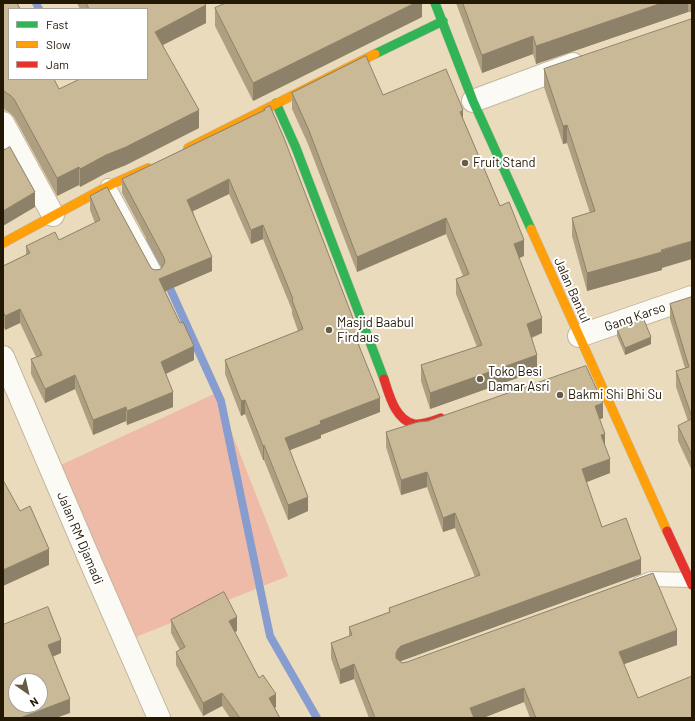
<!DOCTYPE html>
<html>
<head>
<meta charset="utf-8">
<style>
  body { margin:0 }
  #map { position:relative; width:695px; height:721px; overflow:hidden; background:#eadbbd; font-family:Barlow,sans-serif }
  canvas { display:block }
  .frame { position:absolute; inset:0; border:4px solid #221804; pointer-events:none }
  .legend { position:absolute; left:8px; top:8px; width:140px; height:72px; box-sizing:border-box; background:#fff; border:1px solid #a7a39b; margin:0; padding:5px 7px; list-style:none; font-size:12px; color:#221804 }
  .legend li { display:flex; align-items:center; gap:8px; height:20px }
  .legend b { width:20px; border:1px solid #a7a39b }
  .north { position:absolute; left:8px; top:673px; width:40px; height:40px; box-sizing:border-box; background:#fff; border:1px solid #a7a39b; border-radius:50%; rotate:146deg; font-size:11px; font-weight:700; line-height:16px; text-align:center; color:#221804 }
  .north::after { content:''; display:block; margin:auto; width:14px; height:18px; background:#685c45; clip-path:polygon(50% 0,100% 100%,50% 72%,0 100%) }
</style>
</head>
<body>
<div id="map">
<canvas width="695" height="721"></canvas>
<div class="frame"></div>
<ul class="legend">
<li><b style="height:5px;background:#30b455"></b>Fast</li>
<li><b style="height:5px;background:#ff9f0a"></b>Slow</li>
<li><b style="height:5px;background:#e5322d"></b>Jam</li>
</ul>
<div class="north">N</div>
</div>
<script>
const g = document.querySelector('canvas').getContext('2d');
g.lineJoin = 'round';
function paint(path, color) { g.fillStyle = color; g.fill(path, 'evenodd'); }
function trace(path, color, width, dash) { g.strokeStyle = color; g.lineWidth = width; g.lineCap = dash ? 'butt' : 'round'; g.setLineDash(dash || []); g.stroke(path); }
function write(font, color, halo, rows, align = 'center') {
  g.font = font + ' Barlow,sans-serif'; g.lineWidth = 4; g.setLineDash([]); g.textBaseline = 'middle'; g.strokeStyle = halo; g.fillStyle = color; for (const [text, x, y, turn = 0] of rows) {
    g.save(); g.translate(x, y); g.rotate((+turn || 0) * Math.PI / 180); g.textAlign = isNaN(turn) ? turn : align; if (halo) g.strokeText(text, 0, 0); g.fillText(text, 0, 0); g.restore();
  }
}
paint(new Path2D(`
  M216 393 288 576 126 641 50 470Z`), '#efbba9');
trace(new Path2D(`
  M36 3 39 9
  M149 242 221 401 270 636 317 718`), '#879dd0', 8);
const lane = new Path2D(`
  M108 186 157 276
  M639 584 651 579 690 580`);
const street = new Path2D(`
  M473 101 573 64
  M3 123 53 215
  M579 336 692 297
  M3 357 92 565 159 718`);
const fast = new Path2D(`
  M435 3 473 101 531 229
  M375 54 443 21
  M276 103 296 148 384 379`);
const slow = new Path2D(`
  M188 148 375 54
  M531 229 667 531
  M3 243 112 184 148 168`);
const jam = new Path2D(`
  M384 379C389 394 395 420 414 424 423 425 433 421 441 418
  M667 531 692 585`);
trace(lane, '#c3b7a0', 16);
trace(street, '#c3b7a0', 24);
trace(fast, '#c3b7a0', 10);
trace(slow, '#c3b7a0', 10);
trace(jam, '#c3b7a0', 10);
trace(lane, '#fcfaf5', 14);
trace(street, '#fcfaf5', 22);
trace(fast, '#30b455', 9);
trace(slow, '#ff9f0a', 9);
trace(jam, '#e5322d', 9);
paint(new Path2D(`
  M3 3 9 9 59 89 147 79V9H80L77 3H205L206 23 163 45 199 128 126 165 106 173 80 187 79 185 57 196 14 117 10 113 5 110 3 107Z
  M422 3V17L253 101 215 26V8Z
  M456 3H692V12H688L536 64 533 54 482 73Z
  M544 69 662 268V270L587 291 572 236V218L590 213 567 143 563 144 544 87Z
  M292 93 383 95 463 119 500 206 524 256 519 258 542 333 532 338 537 371 430 409 421 381V365L477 347 456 294V279L463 276 446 234 357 272 308 144 292 109Z
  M264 109 359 344 380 412 321 435V438L290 450 308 511 288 520 264 460H263L245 414 241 416 225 374V360L298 331 292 314V310L263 239 251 244 229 194 193 211 212 271 165 291 194 360 166 374 173 407 127 425 126 421 93 435 75 389 45 403 31 374V359L36 357 20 323 5 330 3 325V266L26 255V246L59 240 95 223 90 210V196L152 269 156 270 161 269 162 268 122 193V179L264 110Z
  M692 297V471L678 441V426L688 421 676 387V371L685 368 670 319V304Z
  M617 329 651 344 625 355 617 336Z
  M603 418 599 419 610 473 586 482 602 527 641 574 401 661 402 663 677 645 624 664 638 698 692 718H530L524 702 483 718H369L354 679 340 684 331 658V643L349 636V627L389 612V608L475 577 455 528 443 532 427 487 401 495 386 447V432Z
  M171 620 237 631 234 632 259 678 276 707 275 708 280 718H230L222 706 203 716 176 665V652L180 650 171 633Z`), '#ae9f81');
paint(new Path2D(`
  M415 3H422V17L253 101V83Z
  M662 3H688V12L536 64V46Z
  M206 5V23L155 49V32Z
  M533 36V54L482 73V55Z
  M199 110V128L126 165 106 173 80 187V169L106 155Z
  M463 110V126L460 112Z
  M567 125V143L563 144V126Z
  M79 167V185L57 196V178Z
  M229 179V194L187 214V200Z
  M35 192V207L3 226V211Z
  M446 218V234L357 272V257Z
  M263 225V239L251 244V230Z
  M524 240V256L514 260V244Z
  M692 241V259L662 268V270L587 291V273Z
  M212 257V271L159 294V279Z
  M20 309V323L5 330V316Z
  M542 318V333L527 339V324Z
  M359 334V348L355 336Z
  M651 337V344L625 355V348Z
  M194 346V360L161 376V362Z
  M537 355V371L430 409V393Z
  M75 375V389L45 403V389Z
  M173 392V407L127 425V411Z
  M380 398V412L321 435V438L285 452V438L320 421Z
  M245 400V414L241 416V401Z
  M603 403V418L595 421V406Z
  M126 407V421L93 435V420Z
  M605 434V449L601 435Z
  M264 445V460H263V446Z
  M610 459V473L582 484V469Z
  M427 472V487L401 495V480Z
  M308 497V511L288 520V505Z
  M455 513V528L443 532V518Z
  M49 549V565L3 586V570Z
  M641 559V574L401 661 398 663 396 667V653L398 649 401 646Z
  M237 617V631L229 635V621Z
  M677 630V645L619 666V652Z
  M61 640V653L48 659V645Z
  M354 664V679L340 684V670Z
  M524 688V702L483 718H470V708Z
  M222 693V706L203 716V703Z
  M276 694V707L269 712V698Z
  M70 699V713L56 718H20Z`), '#8d8269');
const building = new Path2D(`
  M3 3H17L20 9H9V79H54L59 89 80 79H147V9H89L86 3H205L206 5 155 32 199 110 126 147 106 155 80 169 79 167 57 178 14 99 10 95 5 92 3 89Z
  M226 3H415L253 83 215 8Z
  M463 3H662L536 46 533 36 482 55Z
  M692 19V241L661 250 662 252 587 273 572 218 595 211 567 125 563 126 544 69Z
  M366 56 383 95 446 69 463 110 460 112 500 206 509 202 524 240 514 244 542 318 527 324 537 355 430 393 421 365 482 345 456 279 469 274 446 218 357 257 308 128 292 93Z
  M270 106 284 138 359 334 355 336 380 398 320 421 321 424 285 438 308 497 288 505 264 445 263 446 245 400 241 401 225 360 303 329 292 300 293 299 263 225 251 230 229 179 187 200 212 257 159 279 180 323 183 322 194 346 161 362 173 392 127 411 126 407 93 420 75 375 45 389 31 359 42 355 20 309 5 316 3 311V266L30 253 26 246 55 232 59 240 100 220 90 196 107 187 150 266 152 269 156 270 161 269 165 262 164 258 122 179 265 110 264 109Z
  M10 147 35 192 3 211V151Z
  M692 297V417L676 371 689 367 670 304Z
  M644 320 651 337 625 348 617 329Z
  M586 366 603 403 595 406 605 434 601 435 610 459 582 469 602 527 626 518 641 559 401 646 398 649 396 653V658L402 663 407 662 653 573 677 630 619 652 638 698 692 676V718H536L524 688 470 708 474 718H375L354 664 340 670 331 643 352 635 349 627 390 612 389 608 480 575 455 513 443 518 427 472 401 480 386 432 418 422 428 421Z
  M692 419V455L678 426Z
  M3 480 20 511 30 506 49 549 3 570Z
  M224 592 237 617 229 621 259 678 263 675 276 694 269 698 280 718H240L222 693 203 703 176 652 185 647 171 620Z
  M48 607 61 640 48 645 70 699 20 718H3V669H4L3 667V625ZM16 681H40V705H16Z`);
paint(building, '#cab996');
trace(building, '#8d8269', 1);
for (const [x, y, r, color] of [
  [465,163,4,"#685c45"],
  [329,330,4,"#685c45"],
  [480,379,4,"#685c45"],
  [560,395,4,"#685c45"]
]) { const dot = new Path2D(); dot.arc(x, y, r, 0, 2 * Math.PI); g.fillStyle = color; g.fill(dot); trace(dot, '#fff', 1.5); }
write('13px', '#221804', '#fff', [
  ["Fruit Stand",473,163],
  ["Masjid Baabul",337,323],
  ["Firdaus",337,338],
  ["Toko Besi",488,372],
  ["Damar Asri",488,387],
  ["Bakmi Shi Bhi Su",568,395]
], 'left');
write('13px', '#221804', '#fff', [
  ["Jalan Bantul",572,290,66],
  ["Gang Karso",635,317,-19],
  ["Jalan RM Djamadi",80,538,67]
]);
</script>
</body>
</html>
